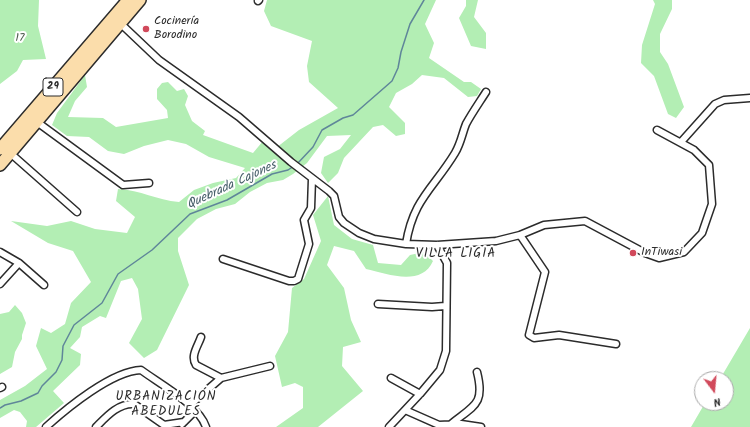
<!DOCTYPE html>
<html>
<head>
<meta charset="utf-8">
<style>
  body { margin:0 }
  #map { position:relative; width:750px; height:427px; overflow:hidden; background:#fff; font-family:Kalam,sans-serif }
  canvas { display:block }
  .north { position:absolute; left:694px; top:371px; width:40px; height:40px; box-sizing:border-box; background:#fff; border:1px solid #aaa; border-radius:50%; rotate:164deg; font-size:11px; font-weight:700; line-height:16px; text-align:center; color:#2b2b2b }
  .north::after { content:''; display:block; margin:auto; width:14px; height:18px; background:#d1495b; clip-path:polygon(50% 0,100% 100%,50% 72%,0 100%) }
</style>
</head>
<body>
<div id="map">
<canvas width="750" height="427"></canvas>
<div class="north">N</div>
</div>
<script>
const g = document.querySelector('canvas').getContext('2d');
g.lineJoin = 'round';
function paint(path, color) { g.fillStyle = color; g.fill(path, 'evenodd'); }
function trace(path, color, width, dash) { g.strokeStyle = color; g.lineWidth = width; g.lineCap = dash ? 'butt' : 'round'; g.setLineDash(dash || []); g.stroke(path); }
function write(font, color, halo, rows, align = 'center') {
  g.font = font + ' Kalam,sans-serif'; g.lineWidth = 4; g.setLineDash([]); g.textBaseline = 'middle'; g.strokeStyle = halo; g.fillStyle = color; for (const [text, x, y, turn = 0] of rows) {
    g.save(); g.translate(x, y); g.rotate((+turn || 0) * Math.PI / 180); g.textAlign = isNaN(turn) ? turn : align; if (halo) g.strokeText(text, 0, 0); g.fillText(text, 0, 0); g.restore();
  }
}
paint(new Path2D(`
  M0 0H39L38 26 46 59 23 60 17 71 0 84Z
  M267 0H436L425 24 434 43 429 58 464 82H471L481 89 477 96 468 97 444 78 422 75 412 84 396 93 389 107 405 123V134L396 136 383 125 373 127 344 158 338 173 328 183 321 173 324 157 340 149 351 135 327 136 307 163 293 174 283 180 267 183 250 192 235 204 216 209 197 219 178 238V251L189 285 157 350 144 358 129 343 142 319 138 289 132 278 121 281 106 318 100 316 82 327 80 337 70 348 81 354 80 365 53 391 64 403 36 427H26L27 421 20 412 14 410 0 418V400L25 386 47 369 36 346 41 328 51 333 65 324 71 303 91 282 73 251 48 243 11 221 47 226 71 221 95 229 127 233 135 217 116 201 118 189C141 190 156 200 179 202L194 190 213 183 236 178 245 168 209 157 186 144 168 140 144 146 124 154 108 151 89 137 67 136 52 125 57 113 85 75 87 87 75 101 68 117 103 118 116 127 168 118 167 110 157 99V89L162 83 168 82 177 91 184 89 188 96 185 105 192 121 205 131 203 135 253 153 263 141 272 151 299 130 338 108 309 82 307 66 312 41 271 26 264 11Z
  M466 0H478L474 17 486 33V49L471 46 459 18 466 6Z
  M653 0H672V9L660 34V52L668 64 684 107 676 118 668 114 654 76 641 63 642 45 655 4Z
  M328 196 334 225 352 239 373 245 378 263 401 265 410 255 424 252 433 261C422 287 387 274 366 269L354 251 334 246 327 265 344 288 351 320 361 342 343 347 342 366 363 391 318 427H276L303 408V387L295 383 282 387 275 356 288 332 292 288 304 279 321 241 313 215Z
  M15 305 22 313 26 323 22 335V339L15 352 12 367 0 374V314L9 312Z
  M750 328V427H691L705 403H726V379H720Z`), '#b3eeb4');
trace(new Path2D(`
  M297 164 313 147 322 130 343 118 353 115 392 81 398 68 401 52 410 24 424 0
  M0 408 5 405 21 401 38 393 42 386 56 372 62 360 63 346 74 325 102 303 118 274 152 250 190 214 227 200 272 174 288 170 294 166`), '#5f8699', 1.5);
const street = new Path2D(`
  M258 1 259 0
  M120 23 159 60 239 117 291 162 329 191 334 196 339 217 344 223 359 233 374 239 406 244 437 245 496 241 520 235 544 225 585 221 645 253 659 258 684 252 702 233 712 204 709 165 694 150 657 130
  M37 122 123 185 149 183
  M681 142 715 104 724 100 750 98
  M9 152 77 212
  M520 235 545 272 529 335 534 338 559 335 616 344
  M406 244C413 199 434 188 455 153 461 143 462 134 466 124 472 113 479 103 486 92
  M0 252 19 263 44 285
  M223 259 289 281H294L298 279 309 244 304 220 311 208 312 179
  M0 284 19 263
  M378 304 432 307 445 306
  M201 337C198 346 190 356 196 365L221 378
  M391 378 420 394
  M0 388 2 387
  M190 405 221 378 270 366
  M405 410 439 425 461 424 481 427
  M182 424 195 411
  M451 424C475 405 485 404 477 372
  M46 427C67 408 112 371 141 370 160 384 199 405 206 427
  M96 427C106 417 118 403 134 404L164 425 184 422
  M389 427 420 394 440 370 446 351 447 263 437 245`);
const highway = new Path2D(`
  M0 149 128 0
  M0 165 140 0`);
trace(street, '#2b2b2b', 9);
trace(highway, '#2b2b2b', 14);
trace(street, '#fff', 6);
trace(highway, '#fbddab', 11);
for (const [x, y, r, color] of [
  [146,29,4,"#d1495b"],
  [633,253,4,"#d1495b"]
]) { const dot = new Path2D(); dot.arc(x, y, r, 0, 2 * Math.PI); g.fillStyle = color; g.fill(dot); trace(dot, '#fff', 1.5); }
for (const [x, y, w] of [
  [53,87,20]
]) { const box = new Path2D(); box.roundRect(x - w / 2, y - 9, w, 18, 3); g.fillStyle = '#fff'; g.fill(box); trace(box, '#2b2b2b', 1); }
write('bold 11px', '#2b2b2b', null, [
  ["29",53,87]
]);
write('12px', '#2b2b2b', '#fff', [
  ["Cocinería",154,22],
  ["Borodino",154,36],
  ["InTiwasi",641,253]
], 'left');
write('12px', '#4d5c4d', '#fff', [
  ["17",20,39]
]);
write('italic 13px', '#49606b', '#fff', [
  ["Quebrada Cajones",232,186,-25]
]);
g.letterSpacing = '1px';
write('13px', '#2b2b2b', '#fff', [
  ["VILLA LIGIA",456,255],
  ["URBANIZACIÓN",166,398],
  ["ABEDULES",166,413]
]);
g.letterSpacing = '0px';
</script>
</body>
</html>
